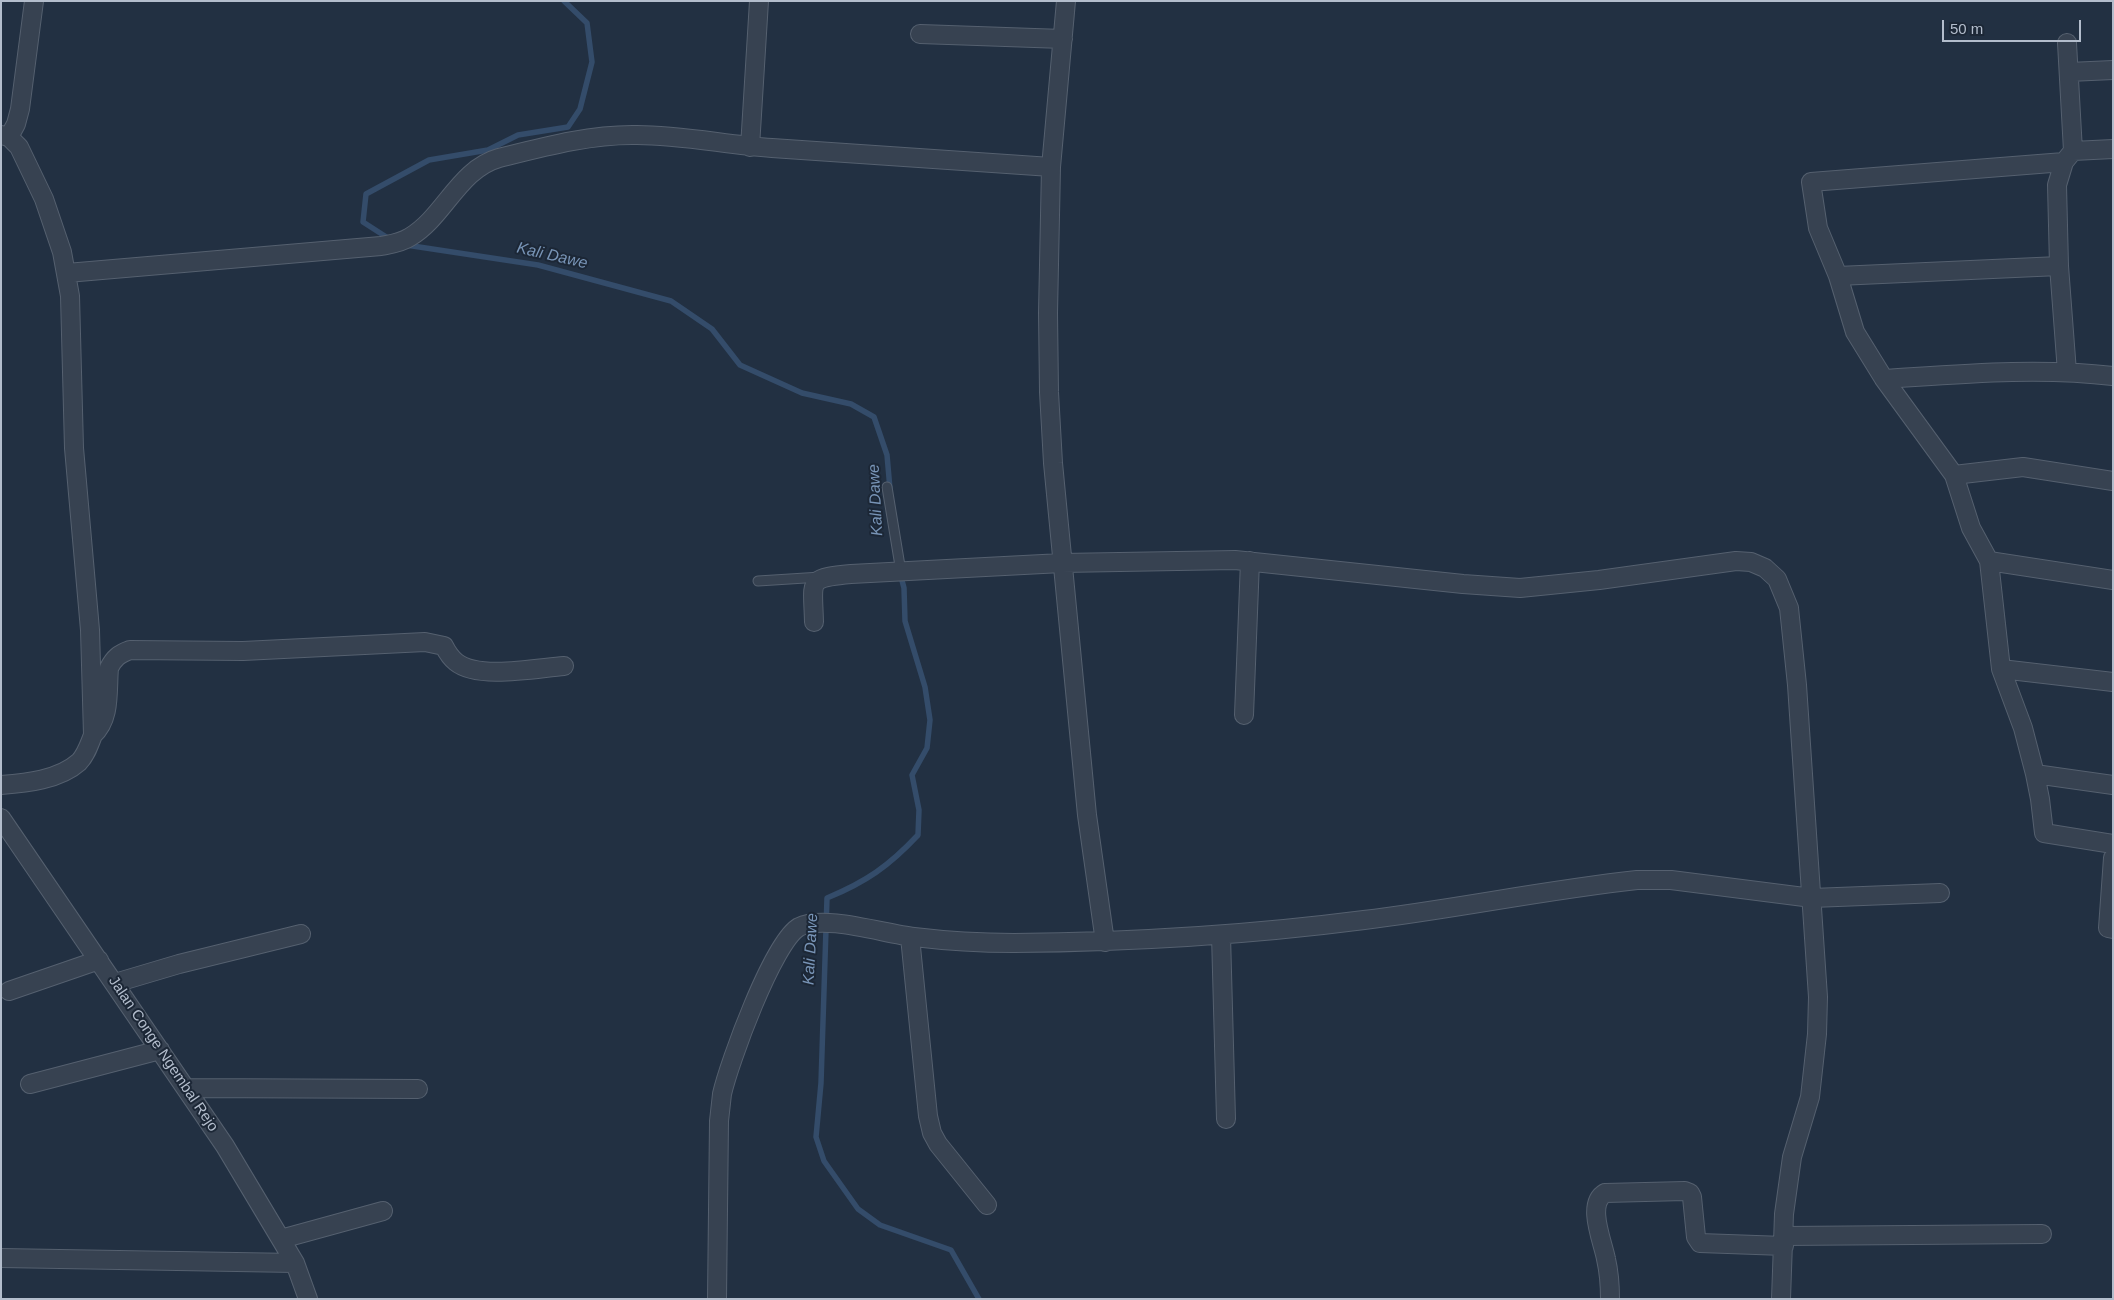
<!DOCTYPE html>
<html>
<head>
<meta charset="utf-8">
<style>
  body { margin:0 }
  #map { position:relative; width:2114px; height:1300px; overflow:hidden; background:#223042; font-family:Helvetica,sans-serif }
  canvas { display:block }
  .frame { position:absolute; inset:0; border:2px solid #b3bdcc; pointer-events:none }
  .scale { position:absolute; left:1942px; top:20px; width:139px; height:22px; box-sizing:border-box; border:2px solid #b3bdcc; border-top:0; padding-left:6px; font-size:15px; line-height:18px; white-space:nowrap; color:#b3bdcc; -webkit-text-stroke:4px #1c2736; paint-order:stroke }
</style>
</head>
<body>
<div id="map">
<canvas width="2114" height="1300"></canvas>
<div class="frame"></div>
<div class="scale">50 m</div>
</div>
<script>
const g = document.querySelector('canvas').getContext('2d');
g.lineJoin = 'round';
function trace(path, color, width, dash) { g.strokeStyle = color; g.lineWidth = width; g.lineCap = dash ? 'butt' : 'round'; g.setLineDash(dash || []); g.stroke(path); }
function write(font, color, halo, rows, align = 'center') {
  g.font = font + ' Helvetica,sans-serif'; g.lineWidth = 4; g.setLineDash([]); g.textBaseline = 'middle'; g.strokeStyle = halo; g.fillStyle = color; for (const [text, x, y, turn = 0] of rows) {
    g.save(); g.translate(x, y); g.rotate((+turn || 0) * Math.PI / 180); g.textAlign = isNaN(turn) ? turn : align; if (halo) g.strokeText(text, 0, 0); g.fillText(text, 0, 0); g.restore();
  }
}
trace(new Path2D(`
  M391 240 363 222 366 194 429 160 488 150 518 135 568 127 580 109 592 62 587 23 564 1
  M406 245 538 265 671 301 712 329 740 365 802 393 851 404 874 417 887 455 890 489
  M900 573 904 588 905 621 925 687 930 720 927 748 912 775 919 810 918 835C889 866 866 882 827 898L821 1083 816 1137 824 1161 858 1209 880 1225 951 1250 979 1299`), '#344c6a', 5.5);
const lane = new Path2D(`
  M887 487 901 572
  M758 581 821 577`);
const street = new Path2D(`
  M1066 1 1051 167 1048 313 1049 392 1053 463 1087 815 1105 942
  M920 34 1063 39
  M2067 43 2073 151
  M2069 72 2113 70
  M1 135 9 137 19 147 44 199 62 252 70 296 74 448 90 630 93 735C89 745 86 755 79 762 59 780 26 783 1 785
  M9 137 16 124 20 109 34 1
  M750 147 759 1
  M2064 162 1811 182 1818 228 1838 276 1855 332 1884 379 1954 475 1971 528 1989 561 2001 669 2023 728 2035 774 2040 799 2044 833 2113 844
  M67 273 381 246C391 244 401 243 410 237 444 217 459 169 499 158 543 147 591 134 637 135 682 135 727 145 772 148 865 154 958 160 1051 167
  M1838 276 2059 266
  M2067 372 2059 266 2057 185 2064 162 2073 151 2113 149
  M1884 379C1961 374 2037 367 2113 376
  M1954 475 2023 467 2113 481
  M1989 561 2113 580
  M814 622C813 580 806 578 851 574L1062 563 1235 560 1463 584 1520 588 1599 580 1736 561 1751 562 1765 568 1777 579 1789 608 1797 685 1818 997 1817 1034 1810 1097 1792 1157 1784 1214 1781 1299
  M2001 669 2113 682
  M1244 715 1250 561
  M93 735C111 719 107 691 109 668 114 658 119 654 130 650L243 651 425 642 444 646C447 652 451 658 456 662 478 680 537 668 564 666
  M2035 774 2113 785
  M1 818 225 1146 295 1263 308 1299
  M2113 858 2108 928 2113 929
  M1221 935 1226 1119
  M910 937 928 1116 932 1133 938 1144 987 1205
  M115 983 179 964 301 934
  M9 991 99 960
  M30 1084 160 1050
  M186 1088 418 1089
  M1784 1236 2042 1234
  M281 1239 383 1211
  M1 1258 295 1263
  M717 1299 719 1121C720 1112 721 1103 722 1094 729 1063 773 942 799 927 824 914 885 934 914 937 947 941 980 943 1014 943 1131 942 1248 935 1364 920 1455 909 1545 890 1637 880H1671L1812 898 1940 893
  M1610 1299C1610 1286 1609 1272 1606 1259 1603 1242 1586 1204 1605 1193L1685 1191 1690 1193 1692 1197 1696 1237 1700 1243 1784 1246`);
trace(lane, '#55606f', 11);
trace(street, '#55606f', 20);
trace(lane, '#374251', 9);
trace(street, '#374251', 18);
write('15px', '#b3bdcc', '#1c2736', [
  ["Jalan Conge Ngembal Rejo",163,1054,56]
]);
write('italic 16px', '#7894b6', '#1c2736', [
  ["Kali Dawe",552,256,13],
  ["Kali Dawe",876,500,-93],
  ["Kali Dawe",811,949,-87]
]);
</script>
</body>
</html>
